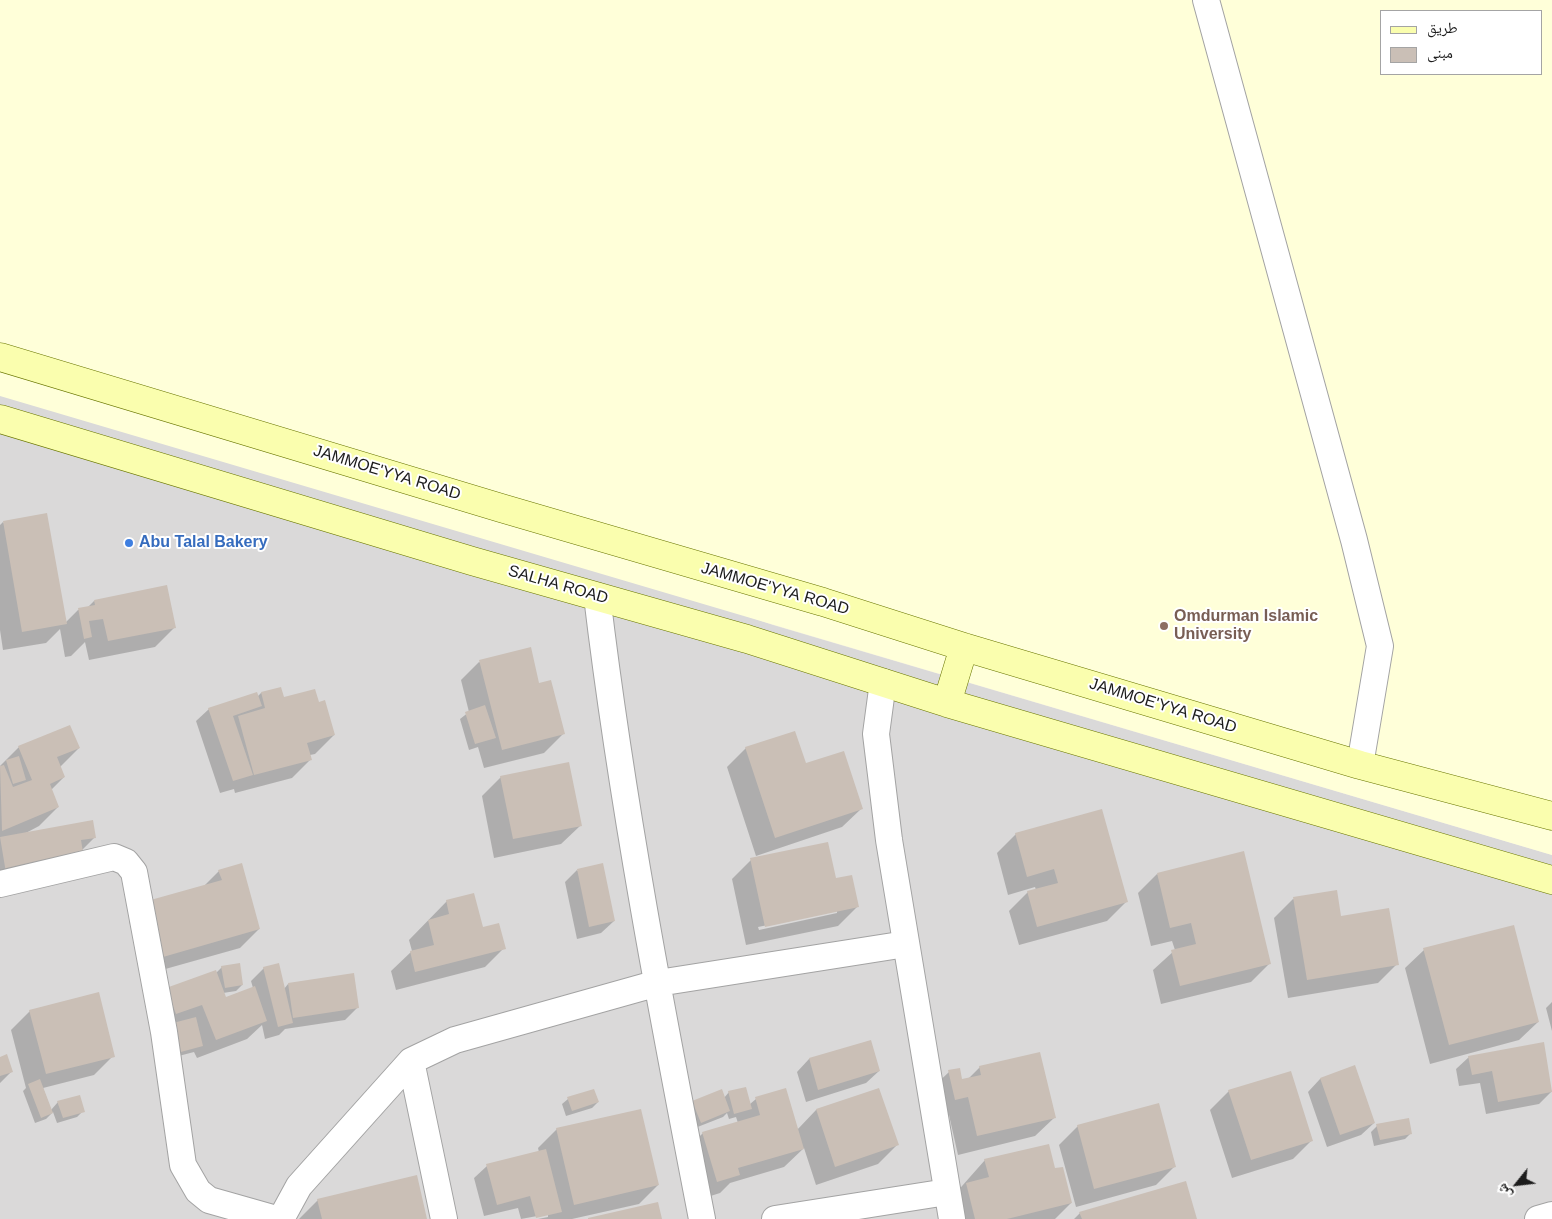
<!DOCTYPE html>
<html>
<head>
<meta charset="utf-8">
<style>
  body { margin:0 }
  #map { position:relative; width:1552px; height:1219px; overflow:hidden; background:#eeeae0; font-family:Arial,"Noto Naskh Arabic",sans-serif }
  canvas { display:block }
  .legend { position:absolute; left:1380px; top:10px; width:162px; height:65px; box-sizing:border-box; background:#fff; border:1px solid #a4a4a4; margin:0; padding:6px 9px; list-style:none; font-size:15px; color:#1c1c1c }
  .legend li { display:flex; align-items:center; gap:10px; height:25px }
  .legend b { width:25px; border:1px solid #a4a4a4 }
  .north { position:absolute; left:1492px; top:1159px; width:50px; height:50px; -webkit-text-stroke:4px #fff; paint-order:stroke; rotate:241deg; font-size:14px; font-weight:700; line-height:20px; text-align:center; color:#1c1c1c }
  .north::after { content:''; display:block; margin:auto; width:18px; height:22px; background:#1c1c1c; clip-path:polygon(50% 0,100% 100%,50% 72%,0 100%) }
</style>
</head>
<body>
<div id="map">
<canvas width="1552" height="1219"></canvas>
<ul class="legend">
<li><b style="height:6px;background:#fafeae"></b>طريق</li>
<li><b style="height:14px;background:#cabfb6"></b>مبنى</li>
</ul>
<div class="north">ش</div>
</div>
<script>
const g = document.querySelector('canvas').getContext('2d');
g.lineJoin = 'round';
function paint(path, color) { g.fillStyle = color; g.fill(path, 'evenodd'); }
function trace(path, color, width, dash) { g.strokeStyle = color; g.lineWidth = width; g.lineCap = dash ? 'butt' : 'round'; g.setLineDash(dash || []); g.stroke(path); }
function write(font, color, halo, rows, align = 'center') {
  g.font = font + ' Arial,sans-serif'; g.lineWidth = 4; g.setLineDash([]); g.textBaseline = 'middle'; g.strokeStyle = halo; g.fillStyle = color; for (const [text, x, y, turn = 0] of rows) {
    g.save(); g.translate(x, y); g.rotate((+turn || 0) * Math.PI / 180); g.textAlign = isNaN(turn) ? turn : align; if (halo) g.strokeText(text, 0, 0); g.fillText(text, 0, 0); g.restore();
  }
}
paint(new Path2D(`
  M0 364 773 625 1552 855V1219H0Z`), '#dad9d9');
paint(new Path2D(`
  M0 0H1552V855L0 396ZM1381 11H1541V74H1381Z`), '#ffffd9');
paint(new Path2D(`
  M3 522 65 623 78 610 87 608 94 601 174 628 155 647 89 660 85 642 71 656 65 657 60 629 46 643 3 650 0 630V525Z
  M479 662 539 685 563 734 544 753 484 768 478 747 469 750 460 719 469 712 461 680Z
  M261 693 318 703 334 735 315 754 310 755 311 759 292 778 235 793 234 789 220 793 196 721 209 709 258 696Z
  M19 747 79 748 60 767 64 777 51 790 58 807 39 826 24 834 95 837 82 850 0 883V766Z
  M746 748 861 809 842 827 756 856 727 767Z
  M501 777 580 826 561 844 494 858 482 796Z
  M1016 834 1126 902 1107 921 1019 945 1009 911 1028 892 1036 890 1035 887 1008 895 997 853Z
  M751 860 835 879 857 907 838 926 746 945 732 879ZM837 911V913L759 930 758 927Z
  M577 870 614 921 601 933 577 939 565 882Z
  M219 871 259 929 240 948 144 975 129 921 147 902 203 887Z
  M1157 874 1270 963 1251 982 1161 1004 1153 970 1175 950 1172 941 1151 946 1138 893Z
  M1293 899 1340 917 1397 964 1378 983 1288 998 1274 918Z
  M447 901 504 948 485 967 396 990 391 971 412 951 409 940Z
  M1424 950 1538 1022 1519 1040 1430 1064 1405 968Z
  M222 967 242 985 236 991 223 993 225 998 253 988 251 981 264 968 284 989 288 984 358 1007 345 1020 285 1029 279 1035 265 1039 262 1025 247 1039 197 1058 194 1052 171 1058 148 1008 216 973Z
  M1552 1002V1031L1546 1008Z
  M30 1011 113 1056 94 1075 43 1088 51 1110 58 1102 83 1111 77 1117 57 1123 53 1112 46 1119 35 1123 23 1091 26 1088 11 1030Z
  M870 1041 879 1071 866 1083 806 1102 797 1072 809 1059Z
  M1469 1057 1552 1091 1539 1104 1486 1114 1480 1083 1459 1086 1456 1069Z
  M0 1058 11 1072 0 1083Z
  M980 1067 1054 1118 1035 1136 958 1155 949 1115 937 1118 930 1090 949 1072 961 1081 968 1079Z
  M1354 1067 1374 1123 1361 1135 1327 1147 1308 1092 1320 1079Z
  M878 1090 897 1145 878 1164 816 1185 804 1148 784 1167 730 1183 720 1193 698 1200 684 1152 703 1133 738 1123 736 1117 729 1119 727 1113 723 1117 695 1128 693 1102 724 1098 729 1092 750 1104 756 1099 797 1130 816 1110Z
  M1229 1091 1312 1140 1293 1159 1232 1178 1210 1110Z
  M568 1099 598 1102 592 1108 566 1116 562 1104Z
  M1078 1126 1175 1166 1156 1185 1076 1207 1059 1145Z
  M1377 1126 1411 1133 1405 1139 1374 1146 1371 1132Z
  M557 1129 658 1185 639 1204 572 1219H538L548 1217V1214L521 1219 518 1208 484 1216 474 1178 487 1166 539 1152 538 1148Z
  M985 1160 1054 1170 1071 1203 1055 1219H952L947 1203Z
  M318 1200 426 1219H299Z
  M1080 1213 1196 1219H1074Z`), '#0003');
paint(new Path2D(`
  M47 513 67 624 22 632 3 521Z
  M167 585 176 628 108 641 103 619 89 621 92 637 84 639 78 608 95 605 94 600Z
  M531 647 539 683 551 680 565 734 502 750 479 660Z
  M281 687 284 697 315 689 319 702 325 700 335 735 307 743 312 760 254 775 238 716 265 708 261 692Z
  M257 692 262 706 233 716 253 775 233 781 208 708Z
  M485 705 496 738 475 744 465 712Z
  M70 725 80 748 57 757 65 777 50 784 59 807 2 831 0 766 4 765 13 787 32 780 18 746Z
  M795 731 806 763 844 751 863 809 775 838 745 747Z
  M19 756 26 780 13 784 6 760Z
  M569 762 582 826 513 839 500 776Z
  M1102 809 1128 902 1037 927 1027 891 1058 883 1054 869 1027 877 1015 833Z
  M93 820 96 838 81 840 84 858 6 873 0 837Z
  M828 842 836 878 852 875 859 907 765 927 750 858Z
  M1244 851 1271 964 1180 986 1171 950 1196 944 1191 923 1170 928 1157 873Z
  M242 863 260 929 163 957 147 901 222 880 218 870Z
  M603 863 615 921 589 927 577 869Z
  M1337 890 1341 916 1389 908 1399 965 1307 980 1293 897Z
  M474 893 483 927 499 923 506 949 415 972 410 951 434 945 428 920 449 914 446 900Z
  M1514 925 1539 1022 1449 1045 1423 948Z
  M240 963 243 985 225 988 221 966Z
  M279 963 293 1023 278 1027 263 967Z
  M216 970 226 997 255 986 267 1021 216 1040 202 1005 176 1014 166 988Z
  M354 973 359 1008 293 1018 288 983Z
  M99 992 115 1057 46 1074 29 1010Z
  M196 1017 203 1046 177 1053 169 1024Z
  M871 1040 880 1071 818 1090 809 1058Z
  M1544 1042 1552 1092 1498 1102 1492 1071 1472 1075 1468 1056Z
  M1040 1052 1056 1118 977 1136 968 1097 955 1100 948 1070 960 1068 962 1079 981 1075 979 1066Z
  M7 1054 13 1072 0 1076V1057Z
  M1355 1065 1375 1123 1340 1135 1320 1078Z
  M1291 1071 1313 1141 1251 1160 1228 1090Z
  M40 1079 53 1113 41 1118 28 1084Z
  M746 1087 752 1109 734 1114 728 1091Z
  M786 1088 804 1149 738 1168 740 1175 717 1182 702 1132 760 1115 755 1097Z
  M879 1088 899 1145 835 1167 816 1109Z
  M594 1089 599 1102 572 1111 567 1097Z
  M722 1089 730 1111 701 1123 692 1101Z
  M80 1095 85 1112 63 1118 57 1101Z
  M1159 1103 1176 1167 1094 1189 1077 1125Z
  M641 1109 659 1185 574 1205 556 1128Z
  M1409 1118 1412 1134 1380 1140 1376 1124Z
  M1049 1144 1055 1168 1063 1167 1072 1203 1007 1219H975L966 1183 989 1177 984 1159Z
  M546 1149 562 1212 536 1218 530 1196 497 1205 486 1164Z
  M417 1175 427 1219H322L317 1199Z
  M1186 1181 1197 1219H1082L1079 1212Z
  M658 1202 662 1219H588V1218Z`), '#cabfb6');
const minor = new Path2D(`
  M1206 0 1354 540 1380 646 1360 765
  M597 596C622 805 662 1013 702 1219
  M883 682 876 734 889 840 952 1219
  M0 884 114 857 126 862 134 872 164 1032 183 1165 198 1191 209 1200 276 1219
  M411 1061 444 1219
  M281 1219 299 1186 411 1061 455 1040 658 983 906 944
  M775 1219 947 1192
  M1538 1219 1552 1215`);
const secondary = new Path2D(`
  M0 357 501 508 823 602 964 647 1360 765 1552 816
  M0 419 472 561 747 639 947 703 1552 880
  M947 703 964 647`);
trace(minor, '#a3a3a3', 28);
trace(secondary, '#697600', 29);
trace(minor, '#fff', 26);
trace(secondary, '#fafeae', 28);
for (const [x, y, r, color] of [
  [129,543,5,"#3f7fe0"],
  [1164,626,5,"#8d6e63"]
]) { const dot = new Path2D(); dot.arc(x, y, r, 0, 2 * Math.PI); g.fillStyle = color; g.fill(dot); trace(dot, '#fff', 2); }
write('16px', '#1c1c1c', '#fff', [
  ["JAMMOE'YYA ROAD",387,473,17],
  ["SALHA ROAD",558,585,16],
  ["JAMMOE'YYA ROAD",775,589,16],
  ["JAMMOE'YYA ROAD",1163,706,17]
]);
write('bold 16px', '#366cbe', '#fff', [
  ["Abu Talal Bakery",139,543]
], 'left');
write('bold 16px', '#785e54', '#fff', [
  ["Omdurman Islamic",1174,617],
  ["University",1174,635]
], 'left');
</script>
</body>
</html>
